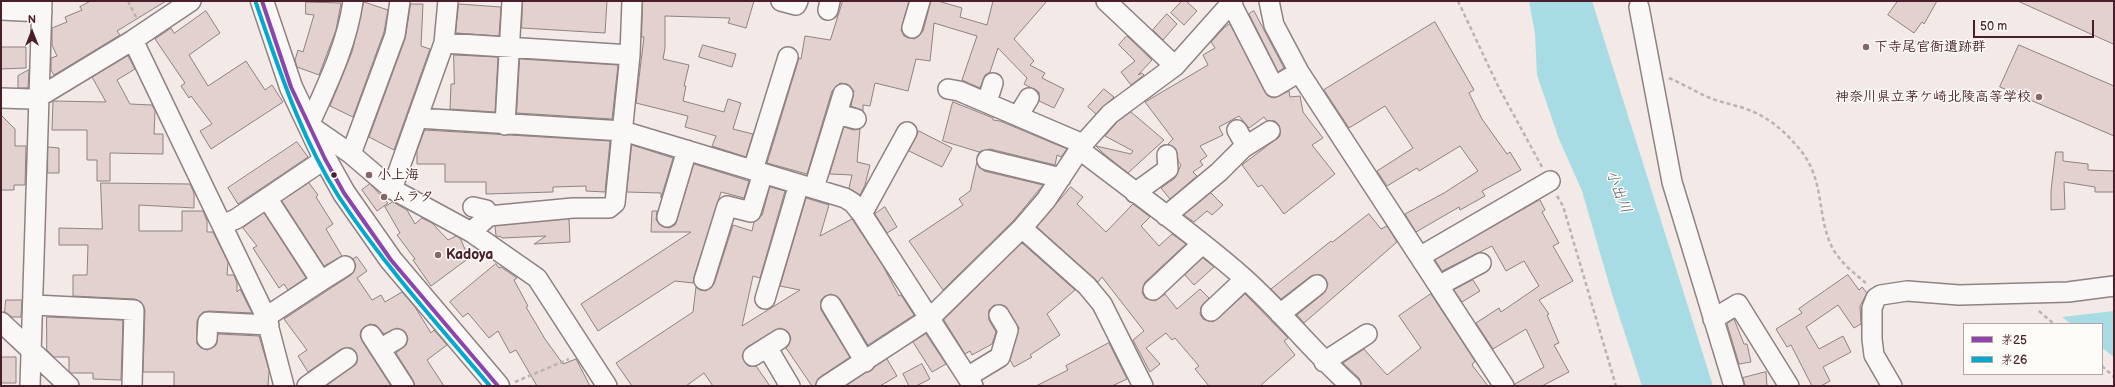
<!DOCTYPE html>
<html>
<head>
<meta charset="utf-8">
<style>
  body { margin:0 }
  #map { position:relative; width:2115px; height:387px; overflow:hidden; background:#f3e9e6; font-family:"Balsamiq Sans","Klee One",sans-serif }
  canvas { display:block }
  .frame { position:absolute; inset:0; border:2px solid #4a1f2b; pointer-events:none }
  .legend { position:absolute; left:1963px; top:323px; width:140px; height:52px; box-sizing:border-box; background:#fdfcf7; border:1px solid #b5a4a5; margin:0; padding:5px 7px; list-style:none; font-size:12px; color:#4a1f2b }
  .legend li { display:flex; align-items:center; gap:8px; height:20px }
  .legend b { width:20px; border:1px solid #b5a4a5 }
  .north { position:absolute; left:12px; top:12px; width:40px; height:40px; -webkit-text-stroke:3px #fdfcf7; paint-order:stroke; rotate:0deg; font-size:11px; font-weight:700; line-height:16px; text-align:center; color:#4a1f2b }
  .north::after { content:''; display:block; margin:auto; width:14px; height:18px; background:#4a1f2b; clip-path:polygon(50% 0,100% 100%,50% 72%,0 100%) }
  .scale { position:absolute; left:1973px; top:20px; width:121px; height:18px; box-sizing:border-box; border:2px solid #4a1f2b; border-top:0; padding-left:5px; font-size:12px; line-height:14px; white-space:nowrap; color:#4a1f2b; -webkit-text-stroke:3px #fdfcf7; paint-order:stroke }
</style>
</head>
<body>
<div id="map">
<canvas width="2115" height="387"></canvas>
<div class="frame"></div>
<ul class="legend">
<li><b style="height:5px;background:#8e44ad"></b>茅25</li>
<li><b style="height:5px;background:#00a9ce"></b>茅26</li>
</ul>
<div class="north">N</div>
<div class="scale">50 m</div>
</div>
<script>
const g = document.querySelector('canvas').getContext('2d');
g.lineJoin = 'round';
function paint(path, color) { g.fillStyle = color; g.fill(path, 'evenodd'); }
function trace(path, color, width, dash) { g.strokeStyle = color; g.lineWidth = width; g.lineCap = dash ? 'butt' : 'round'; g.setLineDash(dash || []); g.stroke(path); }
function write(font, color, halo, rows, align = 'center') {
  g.font = font + ' "Balsamiq Sans","Klee One",sans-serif'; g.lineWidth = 3; g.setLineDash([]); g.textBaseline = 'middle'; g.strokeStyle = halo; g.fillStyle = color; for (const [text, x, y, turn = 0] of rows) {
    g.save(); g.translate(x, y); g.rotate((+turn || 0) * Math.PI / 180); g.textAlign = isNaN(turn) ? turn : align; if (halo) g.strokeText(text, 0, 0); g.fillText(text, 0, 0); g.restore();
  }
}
paint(new Path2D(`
  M1529 1H1592L1713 386H1642L1612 294 1582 191 1559 139 1537 75 1535 34Z
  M2114 311V357L2102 348V324H2071L2062 317Z`), '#a8dce5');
const building = new Path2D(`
  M91 1H166L117 31 120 35 54 75 51 70V58L57 56 52 45V28L67 22 65 17 82 10 80 7Z
  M523 1H607L605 33 522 28Z
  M643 1H754L746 28 728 23 730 18 665 16V48L663 59 689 65 684 86H686L683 101 724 112 728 99 741 103 733 129 753 134 746 157 712 146 716 136 685 127 688 116 636 103 644 37H642Z
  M843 1H909L901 30 904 36 914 39 919 36 923 31 931 1H938L962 8 960 17 987 25 993 1H1047L1014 39 1034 61 1030 65 1045 73 1042 78 1064 89 1054 108 1039 101V92L1024 84 1027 78 998 48 990 72 985 75 980 88 962 80 977 36 934 23 930 61 916 59 908 91 875 83 870 106 863 105V111L851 106 854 91 847 84 840 83 832 91 807 174 767 163 799 58 801 59 805 36 830 40Z
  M1182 1H1186L1197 11 1184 25 1171 13Z
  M1898 1H1937L1924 24 1922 22 1914 33 1888 15Z
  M2018 1H2114V44Z
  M306 2 341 3 336 30 319 75 297 67 295 60 298 50 303 52 314 15 306 14Z
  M364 2 388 10 384 32 353 117 330 106 352 52Z
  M411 4H423L421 46 430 49 394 150 369 137 405 39Z
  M459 4 501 7 499 36 456 33Z
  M206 11 220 33 189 55 208 86 246 61 265 90 272 85 283 102 211 149 200 131 212 124 191 96 189 98 181 86 185 83 155 39 171 28 174 33Z
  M1254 11 1284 68 1278 72 1249 14Z
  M1167 14 1177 24 1163 40 1153 30Z
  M1435 22 1474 90 1469 93 1482 119 1507 154 1510 152 1521 170 1482 191 1485 196 1460 210 1459 207 1416 232 1405 214 1444 193 1478 171 1460 146 1419 171 1417 168 1387 186 1377 171 1413 148 1385 106 1349 128 1324 90Z
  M1230 24 1268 96 1274 98 1289 91 1290 97 1300 96 1303 112 1323 138 1312 145 1335 174 1284 214 1262 185 1258 187 1242 165 1280 136 1279 125 1275 121H1267L1264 117 1249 128 1239 116 1219 127 1223 135 1200 146 1207 156 1200 161 1203 165 1193 172 1197 176 1170 199 1161 188 1175 178 1181 165 1178 161 1176 149 1168 144 1173 139 1145 102 1208 65 1203 55 1215 48 1211 42 1224 28Z
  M1127 36 1152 60 1138 75 1142 73 1144 75 1131 85 1121 72 1135 61 1119 45Z
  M703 45 736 54 732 67 699 57Z
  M2019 45 2114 86V136L2000 87Z
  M1 47H26V68L1 69Z
  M454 55 498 57 495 112 450 109 451 84H454Z
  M128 56 135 69 117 80 130 104 152 105 155 111 154 134H163V154L110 153V181H97V160H87V130H52L53 101 106 102 92 77Z
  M520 59 618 65 612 119 517 113Z
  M29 70 28 88H18V76Z
  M1104 89 1114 97 1096 114 1088 107Z
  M953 102 993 118V120L1000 121 1067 149 1061 157 1057 155 1055 165 990 149 979 152 943 141Z
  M1131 112 1164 140 1128 173 1104 154 1096 146 1131 154 1133 151 1105 136 1117 122Z
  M1 115 15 129V146H26L25 185H14V190H1Z
  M844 127 854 130 860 129 857 162 870 165 865 185 860 195 849 188 852 175 830 174Z
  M425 130 610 141 605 192 586 191V186L553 187V192L486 194V182H445V164H417V151Z
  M919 131 952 148 942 167 909 151Z
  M297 142 308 157 238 204 228 188Z
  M632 145 673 158 661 198V193L627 192Z
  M48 147 59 148V173H48Z
  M2056 152H2063V161L2088 164V170L2114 171V192H2095V187L2064 182 2065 209 2051 210V191Z
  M977 163 984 171 1043 185 1014 220 943 290 909 241 963 205 959 199 970 191Z
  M694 164 749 181 744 198 721 192 694 277 693 283 675 281 598 331 581 304 691 232H651L652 211H657L656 220 664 227 669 228 675 225Z
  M101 183 190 184 194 193V208L139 205V231H182V211H203L207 221V232H213L228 262 227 275H234L237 283V292L240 289 252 313 209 311 203 312 197 321V344L201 348 207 350 216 345 218 334 259 336 269 370 268 386H174V372H143L145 310 143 305 135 299 73 296V275H87L88 245H59V228L102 229Z
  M309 183 318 195 316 197 333 224 326 229 342 256 324 266 282 201Z
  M370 184 388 203 377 211 362 190Z
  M770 187 785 191 760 278 753 276 742 326 800 290 780 286 806 198 829 205 820 236 852 219 883 266 899 296 901 295 914 315 868 345 840 299 831 294 825 296 821 300V310L850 357 820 377 815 386H812L786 348 791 339 789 333 780 328 747 347 742 356 748 366H756L770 386H713L704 373 686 386H632L616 363 693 312 696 287 700 290 706 291 714 284 733 225 752 231 754 222 762 215Z
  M1071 187 1083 197 1077 204 1106 232 1133 204 1150 217 1141 226 1159 246 1172 234 1186 244 1145 282 1142 292 1145 298 1155 301 1165 294 1177 309 1200 289 1209 298 1201 307 1200 314 1203 319 1213 322 1245 294 1288 338 1284 341 1295 355 1260 386H1209L1195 369 1199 366 1175 338 1172 340 1166 333 1146 348 1160 364 1150 372 1133 340 1144 331 1102 277 1098 282 1037 227Z
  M1211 193 1223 205 1212 215 1207 211 1194 222 1184 215Z
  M1540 200 1545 210 1542 212 1559 243 1553 246 1573 281 1539 300 1549 314 1547 315 1559 343 1554 345 1569 372 1542 386H1515V384L1544 367 1526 329 1493 349 1476 323 1499 308 1501 312 1539 286 1524 261 1506 271 1492 246 1442 271 1435 260Z
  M393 202 407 210 415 224 422 218 432 223 448 240 456 236 460 238 469 258 431 286 413 260 415 259 397 235 400 233 385 207Z
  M885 207 897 227 887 233 875 214Z
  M264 213 306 278 288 290 284 284 279 288 253 248 257 246 243 228Z
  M1369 214 1381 229 1387 226 1397 242 1304 323 1297 315 1324 293 1328 284 1325 278 1321 275 1311 276 1281 299 1271 289 1331 241 1332 242Z
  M569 219 570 242 534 244 546 236 502 238 500 236 498 237 496 236 495 226Z
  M1022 243 1075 290 1047 314 1060 335 1030 355 1032 357 1014 367 1010 360 1019 328 1005 306 994 305 989 310V320L996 332 992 344 972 355 970 351 965 354 944 320Z
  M357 257 367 271 357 278 372 300 381 295 385 302 402 292 415 307 431 333 434 330 447 345 427 360 444 386H415L413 380 396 353 406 345 408 339 406 333 397 328 384 334 376 325 370 324 361 330 360 335 362 341 391 386H326L357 363 356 352 351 348 341 349 308 372 298 356 307 350 284 319 351 275 356 266 353 259Z
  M1203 258 1214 267 1194 285 1185 275Z
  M496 264 499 268 501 267 517 278 514 280 528 306 526 307 545 339 563 364 576 359 590 386H537L516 350 510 353 498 331 489 338 468 313 463 317 450 302Z
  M1848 275 1859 290 1862 287 1867 293 1860 306 1861 324 1854 328 1838 305 1806 327 1819 349 1843 336 1851 352 1823 367 1830 381 1821 386H1812L1791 345 1787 347 1776 329 1802 313 1799 309Z
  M1473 280 1480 291 1462 302 1454 290Z
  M1431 294 1475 361 1472 365 1488 386H1362L1359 378 1343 363 1364 349 1387 375 1421 348 1399 316Z
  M6 300H22L21 317H12L5 312Z
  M47 317 123 320 121 380 93 379V373H71L69 371V357H54L47 350Z
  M1734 319 1744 344H1747L1751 362 1739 364 1727 324Z
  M926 334 946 364 932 372 913 342Z
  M1109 343 1127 379 1112 386H1036L1068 370 1066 366Z
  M1 357H16V383H1Z
  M887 359 897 376 880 386H846Z
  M922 364 930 379 916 386H909L903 374Z
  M1766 372 1767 386H1745L1743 378Z`);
paint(building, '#e2d1ce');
trace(building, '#8e8282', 1);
const minor = new Path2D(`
  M353 1C347 45 327 85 309 125L351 154 392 189 471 232 537 278 607 386
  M781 1 796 5 798 1
  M1106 1 1175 66
  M1269 1 1274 25 1299 72 1504 386
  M1231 3 1274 87 1299 72
  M1639 7 1672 182 1734 386
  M1 10 42 12
  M828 10 830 1
  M912 28 920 1
  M133 40 266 317 284 386
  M444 43 630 55
  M948 89 959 91 1083 144
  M1 98 32 99 39 97 133 40 191 1
  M987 102 993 83
  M837 114 856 119
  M1018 116 1029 98
  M417 118 623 131 845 198 853 203 862 214 973 386
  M505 125 512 1
  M1237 130 1246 146
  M1079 149C1134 192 1192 232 1244 278 1282 312 1313 352 1351 386
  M351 154 395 35 400 1
  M987 160 1061 178
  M753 170 788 57
  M814 188 843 94
  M392 189 444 43 448 1
  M1135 193 1168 169 1167 155
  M473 207 486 210 489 216
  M862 214 907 132
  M1166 216 1219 172 1243 148 1270 131
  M667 217 687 150
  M222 225 236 219 325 159
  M1022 228 1087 286 1102 304 1143 386
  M471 232 489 216 573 208H609L615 203 630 55 632 1
  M1421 256 1550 181
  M704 280 727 206 751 212 763 173
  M321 281 345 266
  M1440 285 1481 263
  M1153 290 1202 244
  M765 299 799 184
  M34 305 134 310 132 386
  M831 305 865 362
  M1211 311 1245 279
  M1280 314 1317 285
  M266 317 321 281 267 198
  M1713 319 1738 304 1789 386
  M1 322 69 386
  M371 335 404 386
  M207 339 208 322 269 325
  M767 347 790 386
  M380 349 397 339
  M753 356 780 339
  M1324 362 1367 334
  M967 377 1000 357 1008 330 999 315
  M30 386 42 1
  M307 386 347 358
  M826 386 930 318 1022 228 1046 200 1083 144 1110 114 1175 66 1233 1
  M1892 386 1874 355 1872 339V308L1876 298 1881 295 1907 291 1959 295 2068 292 2114 286`);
const major = new Path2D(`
  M262 1 291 87 325 159 344 193 391 260 498 386`);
trace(minor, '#8e8282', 22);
trace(major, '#8e8282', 25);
trace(new Path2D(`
  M128 1 136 17
  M1458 1 1498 86 1542 167
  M1669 78C1683 84 1696 92 1710 98 1725 104 1742 106 1756 113 1771 120 1785 132 1796 145 1827 178 1815 215 1833 249 1841 263 1855 274 1867 284
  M1557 196 1563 206 1616 386
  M2039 311 2054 324
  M2102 366 2114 377
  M515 382 569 359`), '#b9b3b3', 2.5, [4, 3]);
trace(minor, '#faf8f6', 19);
trace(major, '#faf8f6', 22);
trace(new Path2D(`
  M262 1 291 87 325 159 344 193 391 260 498 386`), '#8e44ad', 4);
trace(new Path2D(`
  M256 3C279 69 301 138 339 197 384 265 438 325 490 386`), '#00a9ce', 4);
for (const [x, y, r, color] of [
  [1866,47,4,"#85666c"],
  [2039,97,4,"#85666c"],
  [334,175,3.5,"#4a1f2b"],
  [369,175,4,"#85666c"],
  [384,197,4,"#85666c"],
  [438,255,4,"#85666c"]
]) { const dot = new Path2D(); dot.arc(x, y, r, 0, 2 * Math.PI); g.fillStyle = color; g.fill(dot); trace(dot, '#fdfcf7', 1.5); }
write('bold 14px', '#4a1f2b', '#fdfcf7', [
  ["下寺尾官衙遺跡群",1874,47],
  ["神奈川県立茅ケ崎北陵高等学校",2031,97,"right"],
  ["小上海",377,175],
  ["ムラタ",392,197],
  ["Kadoya",446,255]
], 'left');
write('italic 15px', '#5d5663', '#fdfcf7', [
  ["小出川",1618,192,69]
]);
</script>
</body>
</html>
